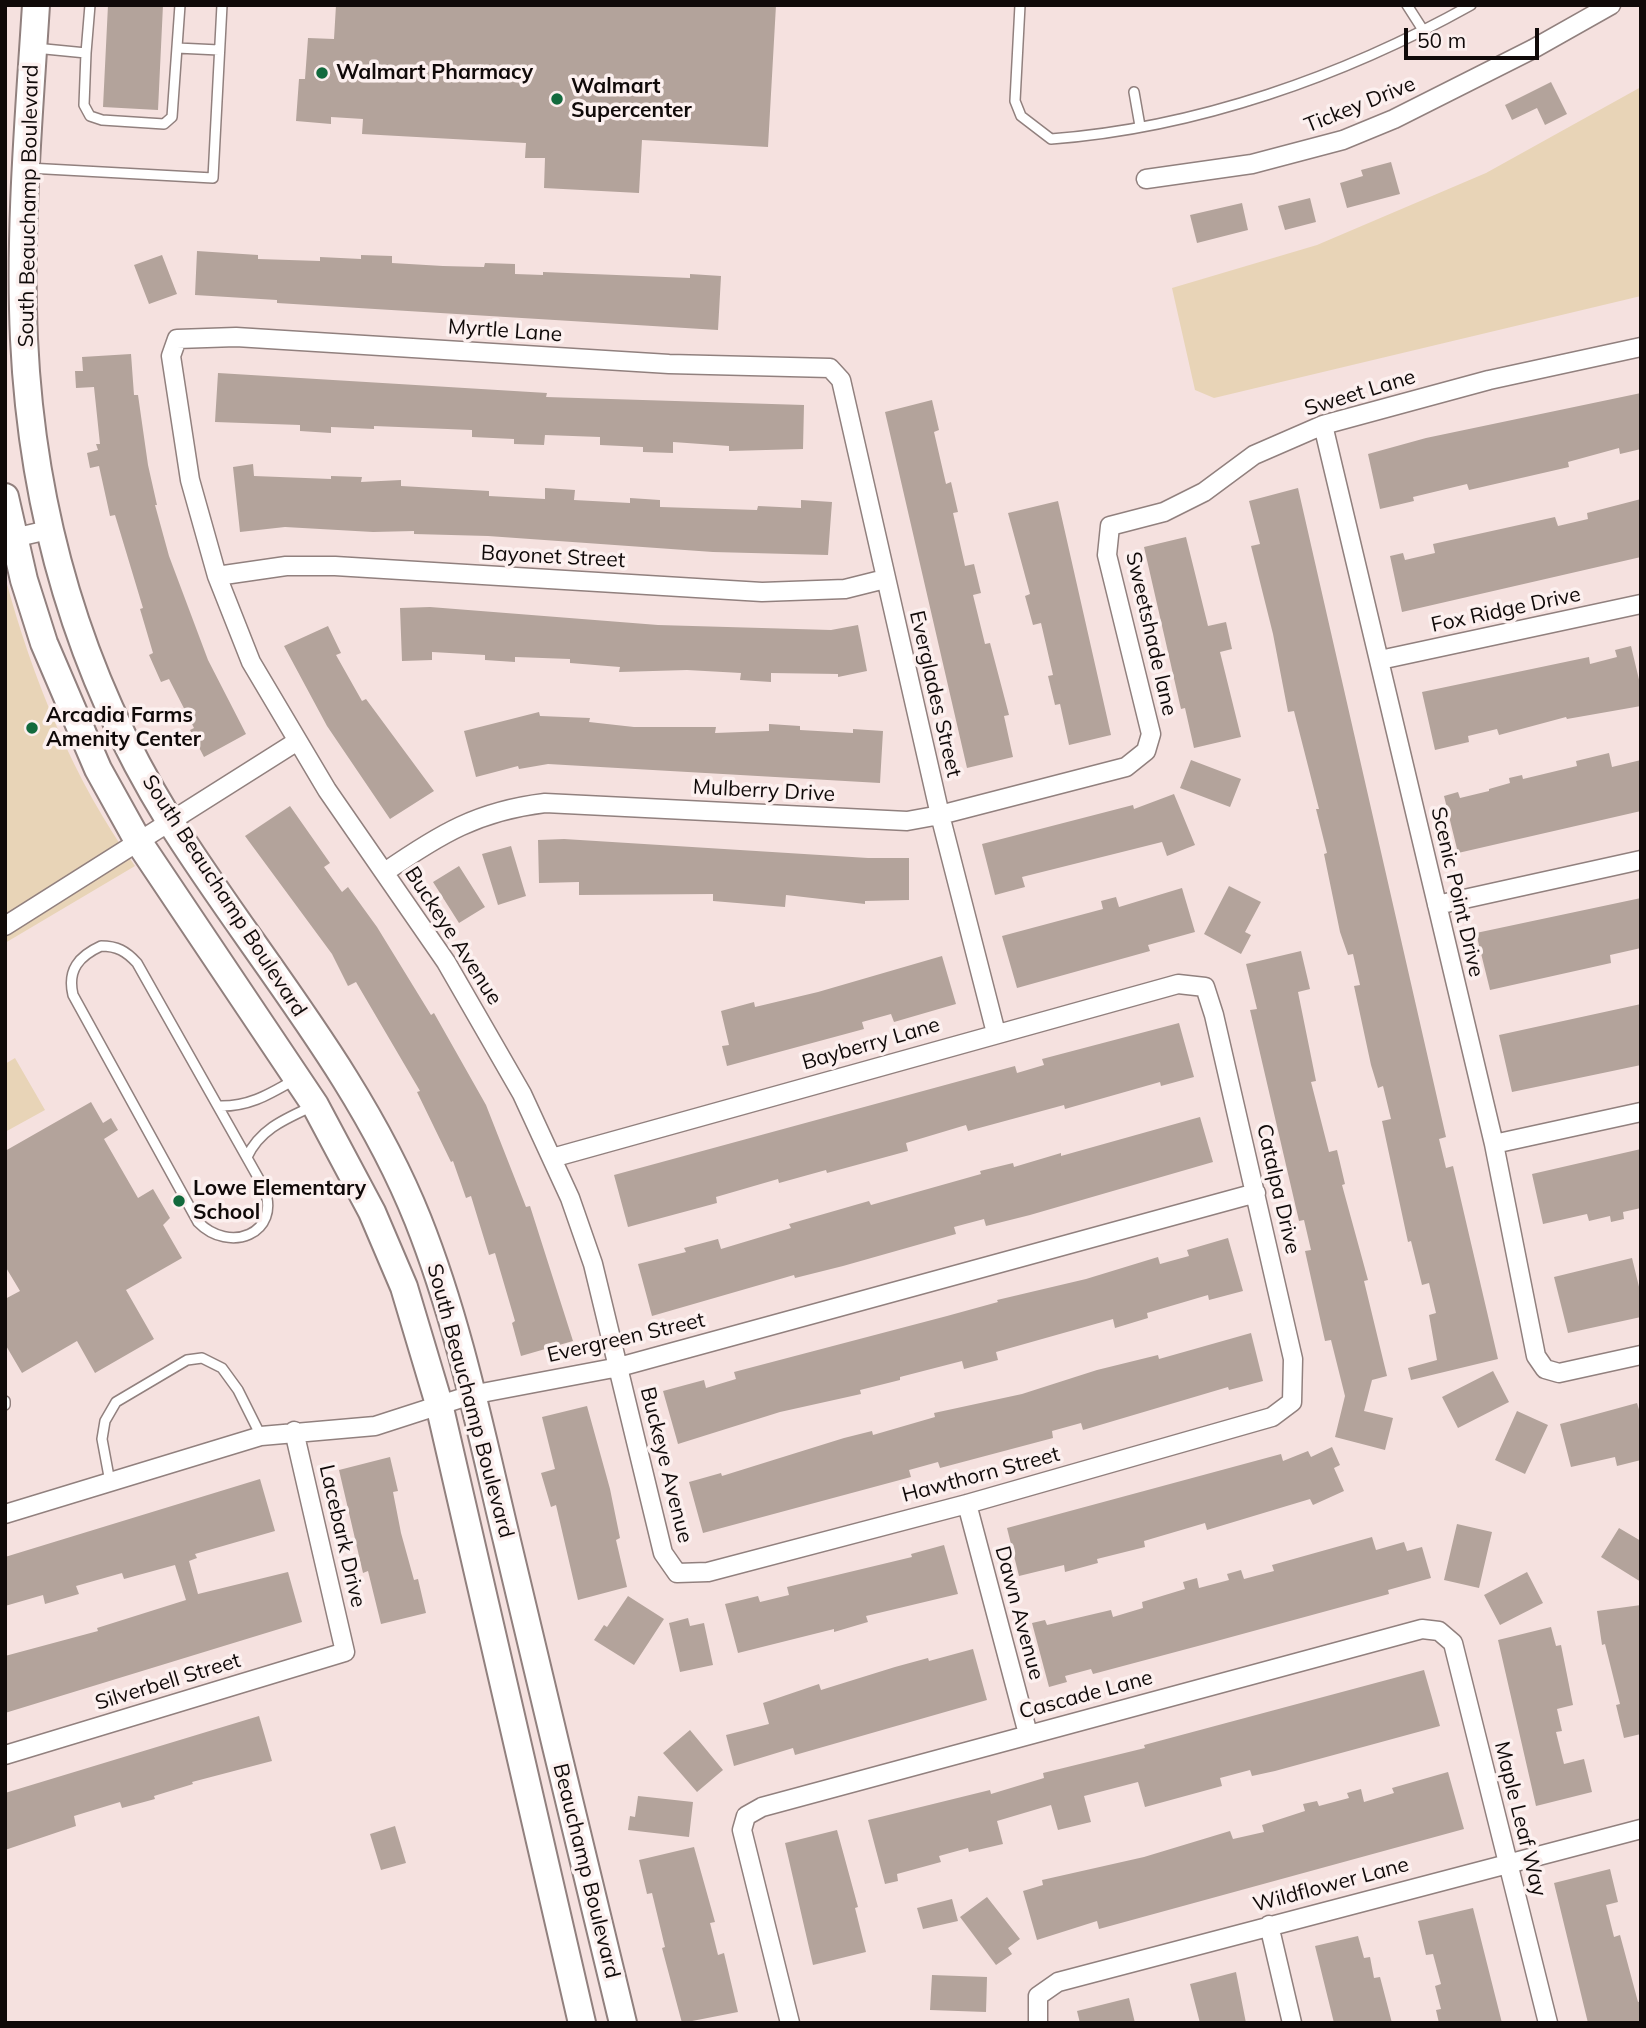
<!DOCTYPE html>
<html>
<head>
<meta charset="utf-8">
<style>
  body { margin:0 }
  #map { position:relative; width:1646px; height:2028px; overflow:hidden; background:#f5e1df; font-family:Mulish,sans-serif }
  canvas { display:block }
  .frame { position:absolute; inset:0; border:7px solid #100a09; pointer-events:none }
  .scale { position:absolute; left:1404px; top:28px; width:135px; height:32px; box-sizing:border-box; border:4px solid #100a09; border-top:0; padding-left:9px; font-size:21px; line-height:24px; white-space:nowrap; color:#100a09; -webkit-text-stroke:5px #fcf0ef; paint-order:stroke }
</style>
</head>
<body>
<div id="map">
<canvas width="1646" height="2028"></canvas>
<div class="frame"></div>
<div class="scale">50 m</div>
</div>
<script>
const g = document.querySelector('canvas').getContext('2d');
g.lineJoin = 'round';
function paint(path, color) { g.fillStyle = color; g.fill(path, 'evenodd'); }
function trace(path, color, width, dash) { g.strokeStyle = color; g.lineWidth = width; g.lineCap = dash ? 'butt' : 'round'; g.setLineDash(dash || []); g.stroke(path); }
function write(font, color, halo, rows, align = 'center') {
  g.font = font + ' Mulish,sans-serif'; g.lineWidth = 7; g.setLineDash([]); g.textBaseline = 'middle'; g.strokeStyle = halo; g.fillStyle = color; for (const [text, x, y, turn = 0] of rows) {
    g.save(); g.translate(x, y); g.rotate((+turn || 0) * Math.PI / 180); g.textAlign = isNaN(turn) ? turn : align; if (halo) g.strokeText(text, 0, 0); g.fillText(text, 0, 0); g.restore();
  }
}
paint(new Path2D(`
  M1641 87V296L1214 398 1195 390 1172 288 1317 245 1486 173Z
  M5 577C33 680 73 779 135 866L5 943Z
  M15 1058 45 1110 5 1132V1064Z`), '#e8d4b7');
paint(new Path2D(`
  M108 5H163L158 110 103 107Z
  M336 5H776L768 147 642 140 639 193 544 188 545 158H525L526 143 362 134 363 119 331 117V124L296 121 299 79H305L308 38 334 39Z
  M1551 82 1567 114 1545 125 1537 108 1512 120 1505 105Z
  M1391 162 1400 194 1347 208 1340 183 1363 176 1361 170Z
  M1310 198 1316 222 1285 230 1278 206Z
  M1242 203 1248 230 1197 243 1190 215Z
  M197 251 258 255V259L320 261V257L361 259V255L392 256V263L443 266 484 267 485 263 515 264V274L543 275V272L690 278V274L721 276 718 330 277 303V300L195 295Z
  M162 255 177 294 149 304 134 265Z
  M131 354 134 395H138L148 465 157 505H155L169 556 208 660 246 734 204 757 190 730 194 728 169 679 161 682 149 655 153 653 140 609 143 608 115 515 110 516 99 466 90 468 87 453 98 450 96 444H100L94 387 76 388 75 371H83L82 357Z
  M218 373 547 393 546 397 804 405 803 449 729 451V446L673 442V453L643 452V447L600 445V437L545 435 544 445 514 444V439L472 437V430L374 426V429L331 427V433L300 431V425L215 422Z
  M1641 393V449L1620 454 1619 448 1568 462 1569 467 1469 490 1467 484 1413 497 1414 501 1380 509 1368 454 1426 438Z
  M932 400 939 430 934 432 946 484 951 482 958 512 953 513 965 566 974 564 981 593 973 595 985 644 990 643 1009 715 1004 716 1013 757 967 768 885 412Z
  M253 464 254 476 331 479V476L362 477 361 482 401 480V486L489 491V496L545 499V488L575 490 574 500 630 503V498L660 500V507L757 510 758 506 801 508V500L832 502 828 555 713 552 488 536 414 534V531L373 532 285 527 240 532 233 467Z
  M1298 488 1446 1137 1439 1139 1446 1168 1453 1166 1498 1359 1411 1380 1408 1368 1437 1360 1429 1315 1436 1313 1429 1283 1422 1285 1411 1241 1408 1242 1382 1121 1391 1119 1383 1086 1378 1088 1371 1065 1354 986 1360 985 1353 954 1348 955 1340 932 1324 854 1327 853 1316 809H1319L1294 711 1288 712 1273 634 1251 546 1260 544 1249 501Z
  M1641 499V557L1402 612 1390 556 1403 553 1405 560 1435 553 1433 544 1555 517 1558 526 1588 519 1587 513Z
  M1058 501 1111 735 1069 745 1060 704 1055 705 1048 676 1053 675 1041 623 1033 625 1025 596 1030 594 1008 513Z
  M1186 537 1208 626 1226 622 1232 649 1220 652 1241 737 1194 748 1185 708 1181 709 1144 547Z
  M430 607 658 625 831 630 858 625 867 671 838 677V674L771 673V682L740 680 741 673 687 670 619 672 620 667 570 663V659L515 657V662L485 660V655L432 652V660L402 661 400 608Z
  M328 626 341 653 336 655 362 701 366 699 434 791 390 819 327 726 284 646Z
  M1631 646 1641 688V706L1567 719 1566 717 1499 735 1497 729 1468 736 1469 742 1435 750 1422 692 1589 657 1590 664 1617 657 1615 650Z
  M539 712 540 716 590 718 589 722 634 727H716L715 733 769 731V724L800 726V730L853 733V729L883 731 880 783 548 764 519 769 518 766 476 777 464 731Z
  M1609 753 1612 767 1641 760V811L1458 853 1444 796 1458 792 1460 798 1489 791V789L1510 783 1509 778 1522 775 1523 779 1577 766 1576 761Z
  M1191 760 1241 779 1230 807 1180 788Z
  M1174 794 1195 845 1167 856 1162 842 1022 877 1025 887 995 895 982 844 1133 805 1134 809Z
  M290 806 330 863 324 867 342 892 348 887 377 927 431 1015 434 1013 486 1105 526 1207 530 1206 573 1341 521 1356 512 1323 515 1321 495 1253 489 1255 471 1196 466 1198 453 1161 451 1162 417 1092 420 1091 356 982 348 986 332 954 245 836Z
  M564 839 868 858H909V900L865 901V904L786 895 785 907 713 901V894L579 895V882L539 883 538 840Z
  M511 846 526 896 498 905 482 854Z
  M459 866 485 907 459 923 433 882Z
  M1229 886 1261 902 1245 932 1251 935 1241 954 1204 934Z
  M1182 888 1195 932 1148 945 1150 951 1017 988 1002 936 1103 909 1101 901 1116 897 1119 907Z
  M1641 898V948L1610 955 1611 963 1490 990 1476 933Z
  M1301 951 1310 989 1298 992 1316 1081 1311 1082 1329 1152 1337 1150 1345 1184 1342 1185 1368 1280 1364 1281 1387 1376 1372 1380 1364 1411 1393 1418 1385 1450 1335 1437 1345 1396 1331 1340 1325 1341 1305 1251 1311 1250 1304 1220 1299 1221 1250 1010 1257 1009 1246 964Z
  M942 956 956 1004 894 1022 891 1014 862 1022 864 1029 727 1066 722 1046 729 1045 721 1011 754 1002 755 1007 818 992Z
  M1641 1004V1065L1512 1092 1499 1035Z
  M1179 1023 1194 1077 1161 1086 1160 1082 1065 1109 1064 1105 968 1131 966 1125 906 1143 908 1151 827 1173 826 1170 779 1183 778 1179 716 1197 717 1203 628 1227 614 1175 1015 1066 1017 1073 1044 1065 1042 1059Z
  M91 1102 103 1123 111 1118 118 1130 104 1139 138 1198 153 1189 170 1218 163 1225 182 1258 126 1290 154 1339 95 1373 77 1341 22 1373 5 1344V1299L20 1291 5 1266V1151Z
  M1200 1117 1213 1162 1030 1215 986 1226 984 1219 954 1227 956 1234 843 1266 795 1278 794 1275 652 1316 638 1264 686 1252 684 1248 718 1239 721 1249 791 1228 789 1224 869 1201 871 1205 981 1174 980 1171 1013 1163 1014 1167 1061 1153V1156Z
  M1641 1149V1208L1623 1212 1624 1219 1611 1222 1610 1216 1589 1221 1587 1214 1543 1224 1532 1174Z
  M1228 1238 1243 1291 1209 1300 1208 1295 1147 1313 1148 1318 1115 1328 1113 1319 996 1352 998 1360 964 1369 962 1361 900 1377V1380L860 1390 861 1394 780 1412 678 1444 663 1391 704 1380 706 1388 736 1379 734 1372 947 1316 998 1302 997 1300 1086 1279 1158 1257 1160 1264 1189 1256 1187 1250Z
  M1632 1258 1641 1295V1317L1568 1333 1554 1277Z
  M1251 1333 1263 1381 1229 1390 1228 1387 1083 1430 1081 1423 1052 1431 1053 1438 940 1468 938 1462 909 1470 911 1477 703 1533 689 1482 721 1473 722 1476 844 1438 872 1431 873 1435 935 1417 934 1413 1022 1394 1097 1370 1158 1355 1159 1359Z
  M1493 1371 1509 1402 1458 1428 1442 1397Z
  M1637 1403 1641 1416V1460L1617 1466 1615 1457 1571 1467 1560 1424Z
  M587 1406 610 1489 620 1538 616 1540 627 1587 578 1600 556 1505 551 1507 541 1473 555 1469 542 1417Z
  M1517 1411 1548 1425 1525 1474 1495 1460Z
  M1332 1447 1340 1465 1334 1468 1344 1491 1313 1505 1310 1499 1207 1530 1205 1523 1144 1541 1145 1547 1097 1559 1098 1563 1065 1572 1064 1565 1019 1576 1007 1528 1281 1454 1283 1461 1308 1451 1311 1457Z
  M390 1457 398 1491 393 1492 401 1533 414 1580 418 1579 426 1613 381 1624 368 1571 363 1573 339 1470Z
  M260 1479 275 1531 195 1554 197 1558 189 1561 198 1594 288 1572 302 1622 5 1713V1656L98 1631 97 1628 186 1600 175 1565 124 1579 122 1573 76 1586 79 1594 45 1604 43 1595 5 1606V1557Z
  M1457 1524 1492 1532 1479 1588 1444 1580Z
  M1619 1528 1641 1541V1582L1601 1557Z
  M1372 1537 1376 1550 1404 1542 1407 1551 1422 1547 1431 1578 1388 1590 1389 1594 1213 1642 1093 1674 1091 1669 1065 1676 1067 1682 1049 1687 1032 1623 1045 1620 1047 1625 1111 1610 1113 1617 1143 1608 1142 1602 1185 1589 1183 1582 1197 1578 1199 1588 1229 1580 1227 1574 1241 1570 1244 1579 1274 1571 1272 1565Z
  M944 1545 958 1594 866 1616 868 1622 834 1632V1629L738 1653 725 1604 758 1596 760 1602 789 1595 787 1587 912 1557 911 1554Z
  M1527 1572 1543 1603 1500 1625 1484 1595Z
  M628 1596 664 1619 634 1665 594 1640 604 1625 607 1627Z
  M1641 1605V1734L1624 1738 1616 1705 1620 1704 1605 1644 1602 1645 1597 1611Z
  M688 1618 690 1626 704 1623 713 1665 680 1672 669 1623Z
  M1551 1627 1556 1646 1561 1645 1573 1705 1557 1709 1562 1731 1556 1732 1564 1764 1584 1759 1592 1792 1536 1806 1498 1640Z
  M973 1649 987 1700 795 1755 793 1748 734 1766 726 1735 769 1724 763 1703 819 1684 821 1690 895 1667 928 1658 929 1661Z
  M1424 1670 1440 1726 1275 1771 1252 1776 1250 1770 1220 1778 1222 1786 1145 1807 1138 1782 1084 1796 1091 1822 1058 1830 1051 1805 997 1821 1003 1844 969 1852 968 1848 939 1856 941 1862 897 1874 898 1881 885 1884 868 1820 990 1790 991 1794 1044 1778 1043 1773 1145 1748 1144 1745Z
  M259 1716 272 1761 192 1782 193 1784 154 1796 155 1799 122 1808 120 1802 74 1816 76 1826 5 1850V1793Z
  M690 1730 723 1770 697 1792 663 1753Z
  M1448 1772 1464 1829 1099 1929 1097 1921 1037 1940 1023 1891 1043 1885 1042 1880 1144 1857 1230 1831 1233 1839 1264 1832 1262 1825 1305 1811 1303 1804 1317 1801 1319 1806 1349 1798 1347 1793 1361 1789 1364 1802 1394 1793 1392 1788Z
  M638 1796 693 1802 689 1837 628 1830 630 1816 635 1817Z
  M395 1826 406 1863 381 1870 370 1834Z
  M837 1830 858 1907 855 1908 866 1952 813 1965 785 1843Z
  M694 1847 715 1922 710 1923 718 1955 724 1953 738 2012 682 2023 662 1948 665 1947 652 1893 647 1894 639 1860Z
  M1610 1869 1618 1902 1606 1905 1614 1937 1620 1935 1638 2002 1641 2001V2023H1588L1554 1883Z
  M987 1897 1020 1939 1008 1948 1012 1954 996 1965 960 1917Z
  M952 1899 958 1921 923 1929 917 1908Z
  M1473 1908 1502 2023H1439L1436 2010 1441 2009 1435 1986 1441 1984 1433 1954 1426 1955 1418 1921Z
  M1358 1936 1364 1958 1370 1957 1374 1978 1380 1977 1392 2023H1334L1315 1946Z
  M1236 1972 1246 2023H1200L1190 1984Z
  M932 1975 987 1977 986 2012 930 2010Z
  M1129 1998 1135 2023H1080L1077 2011Z`), '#b3a39b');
const lane = new Path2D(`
  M1020 5 1015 101 1021 116 1051 139C1197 128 1344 76 1471 5
  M1407 5 1423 30
  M35 48 86 53 84 105 90 116 102 120 164 124 172 117 180 5
  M177 48 219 50
  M86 53 90 5
  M1134 92 1140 126
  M28 168 213 178 222 5
  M101 946C117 946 126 951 137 963L264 1188C282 1234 229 1254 198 1222L73 995C67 970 79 956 101 946Z
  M218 1106C248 1107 268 1095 294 1080
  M247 1157C260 1129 285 1119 313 1106
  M5 1401V1405
  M110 1482 102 1439 105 1421 116 1402 187 1360 202 1358 222 1368 238 1390 261 1436`);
const street = new Path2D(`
  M1146 179 1252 164 1343 140 1394 119 1533 49 1611 5
  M1323 425 1494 1144 1536 1356 1545 1369 1559 1373 1641 1355
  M5 540 48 530
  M217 576 286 566H335L762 592 845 589 885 579
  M1380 660 1641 604
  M385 872C440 834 478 811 545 803L907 821 940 815 1126 767 1146 751 1151 734 1107 555 1110 526 1164 512 1204 492 1254 455 1323 425 1489 380 1641 347
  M1437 905 1641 860
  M5 926 296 742
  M1494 1144 1641 1112
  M552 1158 1178 984 1205 987 1214 1015 1293 1359 1292 1402 1272 1417 967 1504 708 1572 677 1573 663 1553 593 1264 570 1198 522 1094 446 962 327 790 251 662 217 576 190 480 171 356 177 339 236 337 669 364 830 368 841 380 940 815 996 1033
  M967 1504 1028 1734
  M5 1514 261 1436 375 1426 471 1395 619 1367 1256 1193
  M5 1755 345 1652 294 1431
  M1269 1925 1292 2023
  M790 2023 742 1830 746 1816 762 1807 1422 1629 1439 1631 1453 1643 1548 2023
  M1038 2023V1996L1058 1982 1641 1829`);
const secondary = new Path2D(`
  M36 5C29 116 19 228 24 339 32 509 78 672 168 818 251 951 359 1072 418 1220 459 1323 481 1433 507 1541 545 1702 584 1862 623 2023
  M5 497 24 580 44 643 98 769 138 841 315 1105 372 1212 404 1287 439 1404 582 2023`);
trace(lane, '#91807e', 12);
trace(street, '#91807e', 21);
trace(secondary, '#91807e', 30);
trace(lane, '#fff', 9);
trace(street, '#fff', 18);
trace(secondary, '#fff', 26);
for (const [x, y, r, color] of [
  [322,73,7,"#126a3d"],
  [557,99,7,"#126a3d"],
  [32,728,7,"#126a3d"],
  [179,1201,7,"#126a3d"]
]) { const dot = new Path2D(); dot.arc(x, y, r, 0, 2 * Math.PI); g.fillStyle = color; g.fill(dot); trace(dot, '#fcf0ef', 2.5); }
write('bold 21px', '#100a09', '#fcf0ef', [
  ["Walmart Pharmacy",336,73],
  ["Walmart",571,87],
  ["Supercenter",571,111],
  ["Arcadia Farms",46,716],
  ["Amenity Center",46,740],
  ["Lowe Elementary",193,1189],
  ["School",193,1213]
], 'left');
write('21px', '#100a09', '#fcf0ef', [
  ["Tickey Drive",1360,105,-22],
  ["South Beauchamp Boulevard",29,206,-89],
  ["Myrtle Lane",505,331,4],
  ["Sweet Lane",1360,393,-17],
  ["Bayonet Street",553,557,3],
  ["Fox Ridge Drive",1506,610,-12],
  ["Sweetshade lane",1151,634,77],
  ["Everglades Street",935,694,77],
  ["Mulberry Drive",764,791,3],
  ["Scenic Point Drive",1457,892,77],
  ["South Beauchamp Boulevard",224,896,57],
  ["Buckeye Avenue",453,936,57],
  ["Bayberry Lane",871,1044,-16],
  ["Catalpa Drive",1278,1189,77],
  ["Evergreen Street",626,1338,-13],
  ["South Beauchamp Boulevard",470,1401,75],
  ["Buckeye Avenue",666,1465,76],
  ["Hawthorn Street",981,1475,-15],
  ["Lacebark Drive",342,1536,77],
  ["Dawn Avenue",1019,1613,75],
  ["Silverbell Street",168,1682,-17],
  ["Cascade Lane",1086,1695,-15],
  ["Maple Leaf Way",1520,1819,76],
  ["Beauchamp Boulevard",586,1871,76],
  ["Wildflower Lane",1331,1885,-15]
]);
</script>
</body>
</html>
